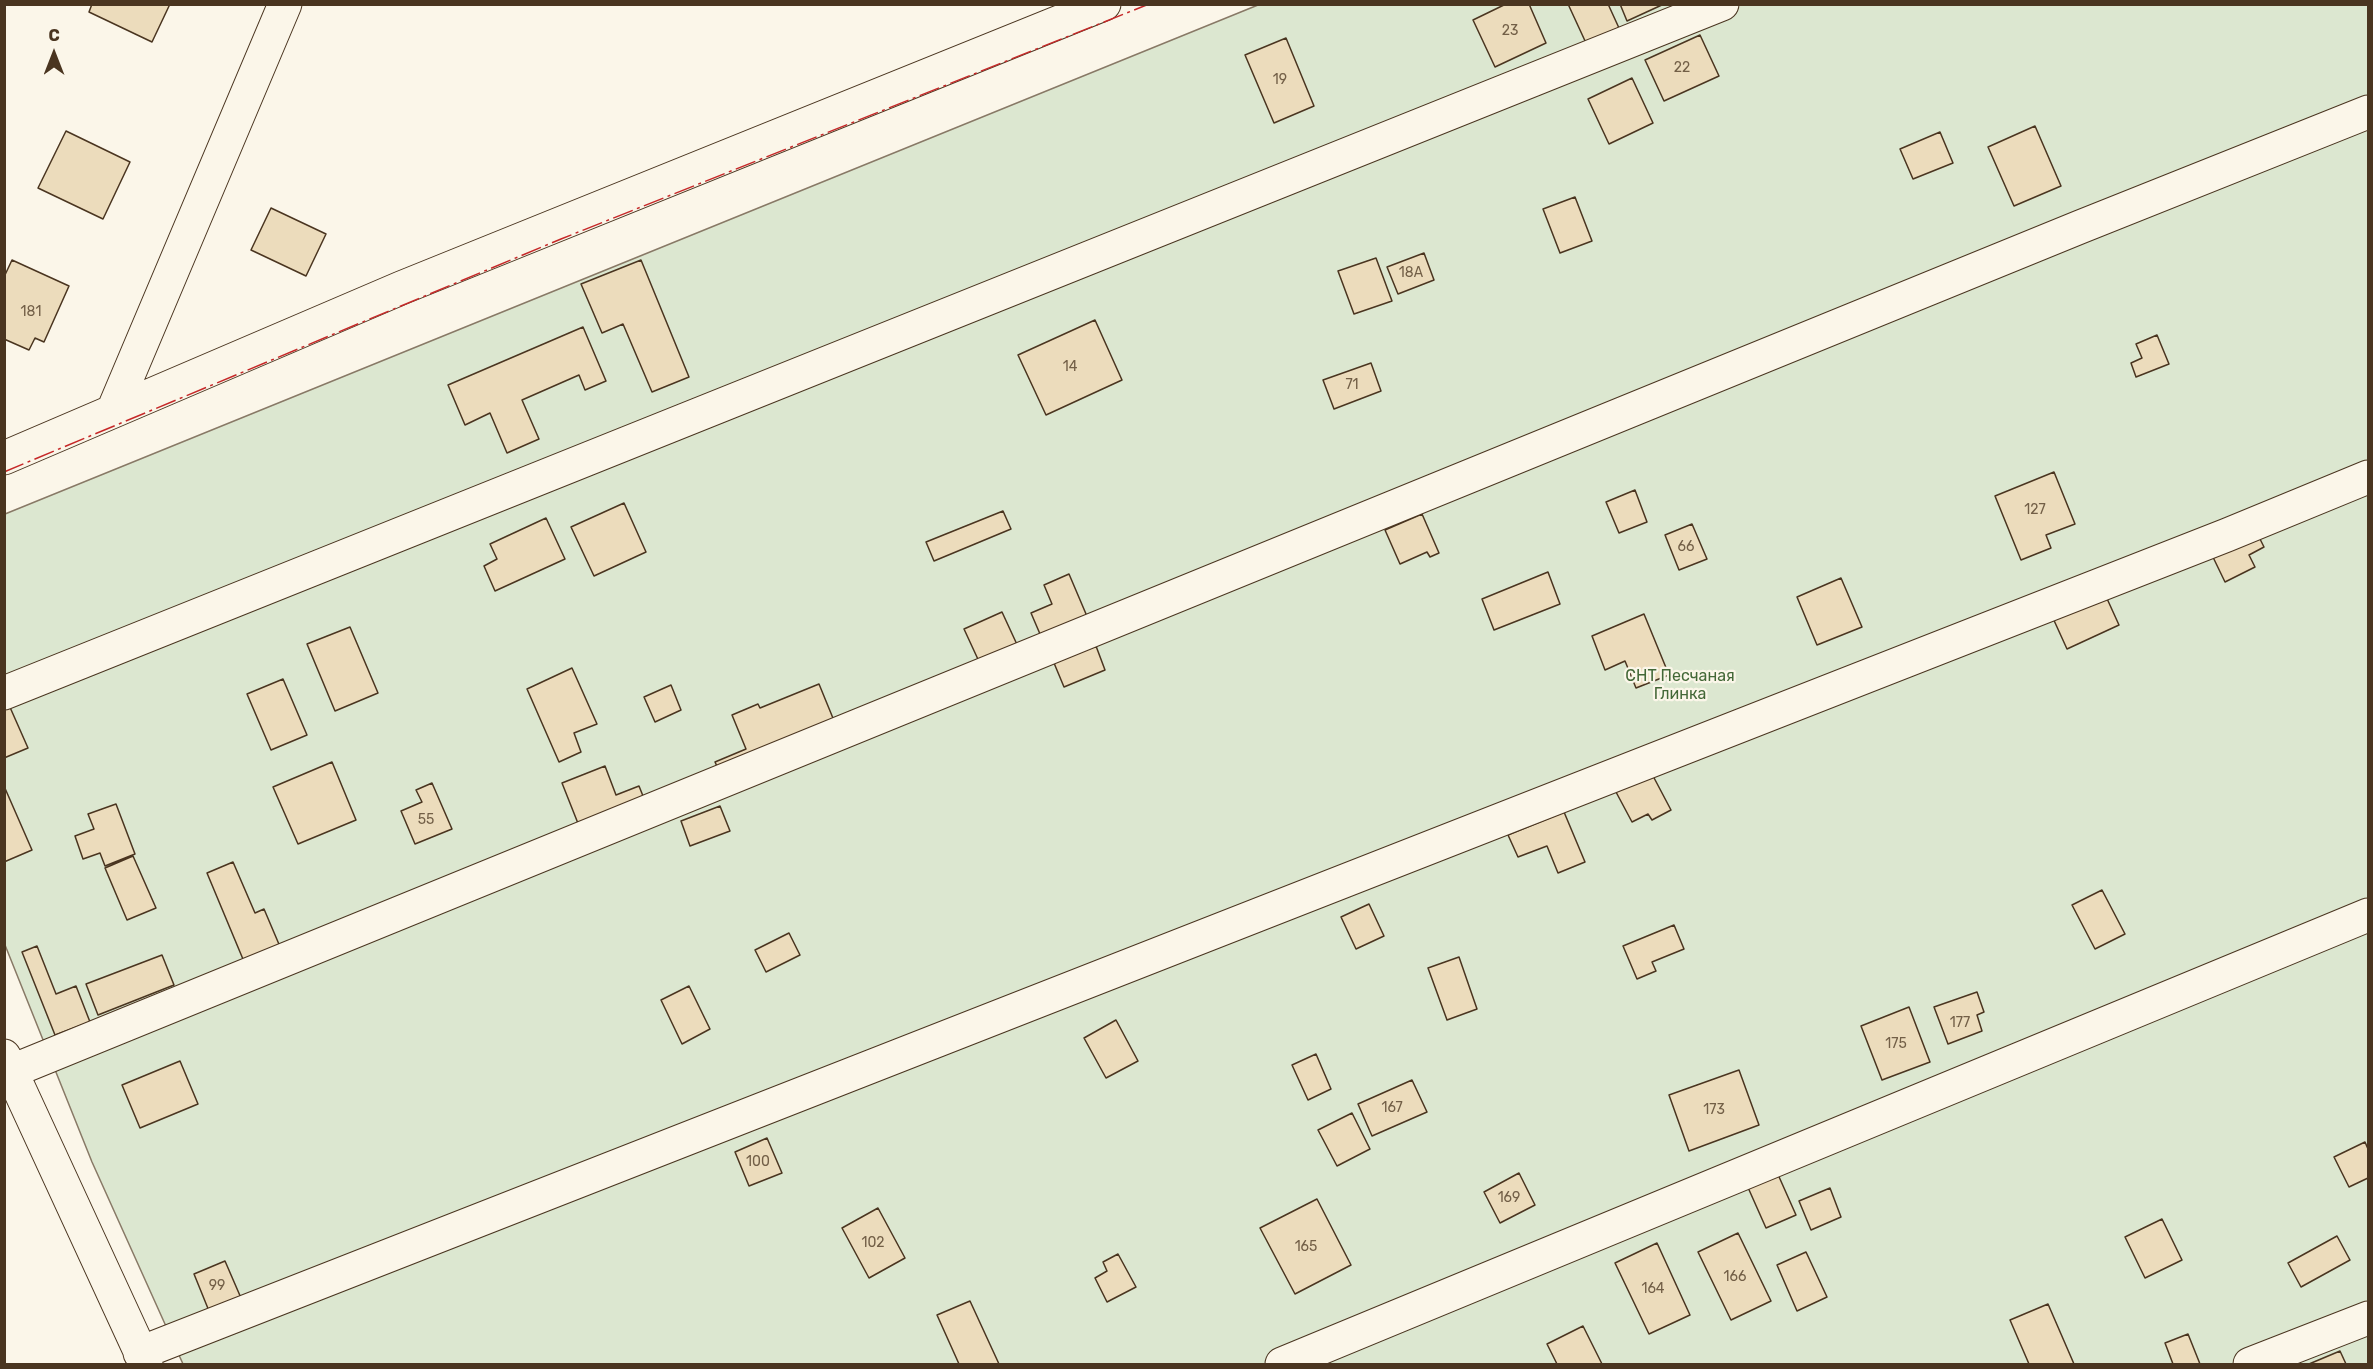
<!DOCTYPE html>
<html>
<head>
<meta charset="utf-8">
<style>
  body { margin:0 }
  #map { position:relative; width:2373px; height:1369px; overflow:hidden; background:#fbf6e9; font-family:Rubik,sans-serif }
  canvas { display:block }
  .frame { position:absolute; inset:0; border:6px solid #4a3520; pointer-events:none }
  .north { position:absolute; left:24px; top:24px; width:60px; height:60px; -webkit-text-stroke:4px #fbf6e9; paint-order:stroke; rotate:0deg; font-size:16px; font-weight:700; line-height:24px; text-align:center; color:#4a3520 }
  .north::after { content:''; display:block; margin:auto; width:21px; height:27px; background:#4a3520; clip-path:polygon(50% 0,100% 100%,50% 72%,0 100%) }
</style>
</head>
<body>
<div id="map">
<canvas width="2373" height="1369"></canvas>
<div class="frame"></div>
<div class="north">С</div>
</div>
<script>
const g = document.querySelector('canvas').getContext('2d');
g.lineJoin = 'round';
function paint(path, color) { g.fillStyle = color; g.fill(path, 'evenodd'); }
function trace(path, color, width, dash) { g.strokeStyle = color; g.lineWidth = width; g.lineCap = dash ? 'butt' : 'round'; g.setLineDash(dash || []); g.stroke(path); }
function write(font, color, halo, rows, align = 'center') {
  g.font = font + ' Rubik,sans-serif'; g.lineWidth = 4.5; g.setLineDash([]); g.textBaseline = 'middle'; g.strokeStyle = halo; g.fillStyle = color; for (const [text, x, y, turn = 0] of rows) {
    g.save(); g.translate(x, y); g.rotate((+turn || 0) * Math.PI / 180); g.textAlign = isNaN(turn) ? turn : align; if (halo) g.strokeText(text, 0, 0); g.fillText(text, 0, 0); g.restore();
  }
}
const green = new Path2D(`
  M1258 5H2368V1364H183L92 1162 5 945V514Z`);
paint(green, '#dce7d0');
trace(green, '#887966', 1.5);
const building = new Path2D(`
  M92 4H170L152 42 89 12Z
  M1529 4 1546 43 1495 67 1473 20 1506 4Z
  M1568 4H1608L1619 28 1586 43Z
  M1620 4H1664L1627 21Z
  M1700 35 1719 76 1664 101 1645 60Z
  M1286 38 1314 106 1274 123 1245 55Z
  M1632 78 1653 123 1609 144 1588 99Z
  M2035 126 2061 186 2014 206 1988 147Z
  M66 131 130 162 103 219 38 188Z
  M1940 132 1953 163 1913 179 1900 149Z
  M1575 197 1592 241 1560 253 1543 209Z
  M271 208 326 234 306 276 251 250Z
  M1424 253 1434 280 1398 294 1387 267Z
  M1376 258 1392 301 1354 314 1338 271Z
  M12 260 69 286 44 342 35 338 29 350 4 339V277Z
  M641 260 689 377 652 392 623 324 602 333 581 284Z
  M1095 320 1122 380 1046 415 1018 355Z
  M583 327 606 381 585 390 579 375 522 400 539 439 507 453 490 413 465 425 448 385Z
  M2157 335 2169 364 2136 377 2131 363 2142 358 2136 344Z
  M1371 363 1381 391 1334 409 1323 380Z
  M2054 472 2075 524 2046 535 2051 548 2021 560 1995 496Z
  M1635 490 1647 522 1619 533 1606 502Z
  M624 503 646 552 594 576 571 527Z
  M1003 511 1011 529 934 561 926 542Z
  M1422 514 1439 553 1430 557 1427 552 1400 564 1385 530Z
  M546 518 565 559 495 591 484 566 497 559 490 544Z
  M1692 524 1707 559 1679 570 1665 535Z
  M2256 531 2264 547 2249 555 2255 567 2225 582 2211 553Z
  M1548 572 1560 604 1494 630 1482 599Z
  M1069 574 1089 621 1043 641 1031 613 1052 604 1044 585Z
  M1841 578 1862 627 1817 645 1797 597Z
  M2104 592 2119 625 2067 649 2052 616Z
  M1002 612 1020 651 982 668 964 629Z
  M1644 614 1669 675 1636 688 1625 661 1605 670 1592 636Z
  M350 627 378 693 335 711 307 644Z
  M1096 646 1105 670 1064 687 1054 663Z
  M572 668 597 724 574 733 581 752 559 762 527 689Z
  M283 679 307 735 271 750 247 694Z
  M819 684 837 728 722 777 715 762 746 749 732 715 758 704 760 708Z
  M671 685 681 710 655 722 644 697Z
  M9 705 28 748 4 758V707Z
  M332 762 356 820 298 844 273 787Z
  M605 766 616 795 639 786 645 801 583 836 562 783Z
  M1652 774 1671 810 1652 820 1648 814 1632 822 1616 792Z
  M432 783 452 829 415 844 401 811 422 802 416 790Z
  M4 786 32 850 4 862Z
  M116 804 135 854 105 866 100 853 83 859 75 836 94 829 88 814Z
  M720 806 730 831 690 846 681 821Z
  M1564 812 1585 862 1558 873 1547 846 1518 857 1508 835Z
  M133 856 156 908 127 920 105 868Z
  M233 862 255 913 264 909 281 949 245 964 207 873Z
  M2102 890 2125 934 2095 949 2072 905Z
  M1369 904 1384 936 1356 949 1341 917Z
  M1674 925 1684 949 1652 962 1656 971 1637 979 1623 946Z
  M789 933 800 955 766 972 755 950Z
  M37 946 56 994 76 986 90 1022 55 1035 22 952Z
  M162 955 174 985 98 1015 86 984Z
  M1459 957 1477 1009 1447 1020 1428 968Z
  M689 986 710 1029 682 1044 661 1000Z
  M1977 992 1984 1012 1977 1015 1982 1031 1948 1044 1934 1007Z
  M1909 1007 1930 1062 1882 1080 1861 1026Z
  M1116 1020 1138 1061 1106 1078 1084 1038Z
  M1316 1054 1331 1089 1308 1100 1292 1065Z
  M180 1061 198 1104 140 1128 122 1085Z
  M1739 1070 1759 1125 1689 1151 1669 1095Z
  M1412 1080 1427 1112 1372 1136 1358 1104Z
  M1352 1113 1370 1149 1337 1166 1318 1130Z
  M767 1138 782 1173 749 1186 735 1152Z
  M2365 1142 2368 1149V1178L2349 1187 2334 1157Z
  M1776 1170 1796 1215 1766 1228 1746 1183Z
  M1519 1173 1535 1205 1500 1223 1484 1192Z
  M1830 1188 1841 1217 1811 1230 1799 1201Z
  M1317 1199 1351 1265 1295 1294 1260 1228Z
  M878 1208 905 1258 869 1278 842 1228Z
  M2162 1219 2182 1260 2145 1278 2125 1237Z
  M1738 1233 1771 1301 1731 1320 1698 1252Z
  M2337 1236 2350 1260 2301 1287 2288 1263Z
  M1657 1243 1690 1315 1649 1334 1615 1263Z
  M1806 1252 1827 1297 1797 1311 1777 1265Z
  M1118 1254 1136 1287 1107 1302 1095 1278 1107 1271 1103 1262Z
  M225 1261 241 1298 209 1311 194 1274Z
  M970 1301 999 1364H959L937 1315Z
  M2048 1304 2074 1364H2029L2010 1320Z
  M1583 1326 1602 1364H1557L1547 1344Z
  M2188 1334 2200 1364H2173L2165 1343Z
  M2340 1351 2346 1364H2309Z`);
paint(building, '#ecdcbc');
trace(building, '#4a3520', 1.5);
const minor = new Path2D(`
  M113 411 285 4
  M4 458 401 288 1104 4
  M4 693 1722 4
  M4 1056 146 1364
  M12 1071 2080 227 2368 112
  M140 1353 2227 535 2368 477
  M1282 1364 2368 915
  M2250 1364 2368 1318`);
trace(minor, '#4a3520', 35);
trace(minor, '#fbf6e9', 33);
trace(new Path2D(`
  M4 472 561 239 1149 4`), '#c62828', 1.5, [21, 4.5, 3, 4.5]);
write('14px', '#725f47', null, [
  ["23",1510,31],
  ["22",1682,68],
  ["19",1280,80],
  ["18А",1411,273],
  ["181",31,312],
  ["14",1070,367],
  ["71",1352,385],
  ["127",2035,510],
  ["66",1686,547],
  ["55",426,820],
  ["177",1960,1023],
  ["175",1896,1044],
  ["167",1392,1108],
  ["173",1714,1110],
  ["100",758,1162],
  ["169",1509,1198],
  ["102",873,1243],
  ["165",1306,1247],
  ["166",1735,1277],
  ["99",217,1286],
  ["164",1653,1289]
]);
write('16px', '#436837', '#fbf6e9', [
  ["СНТ Песчаная",1680,676],
  ["Глинка",1680,694]
]);
</script>
</body>
</html>
